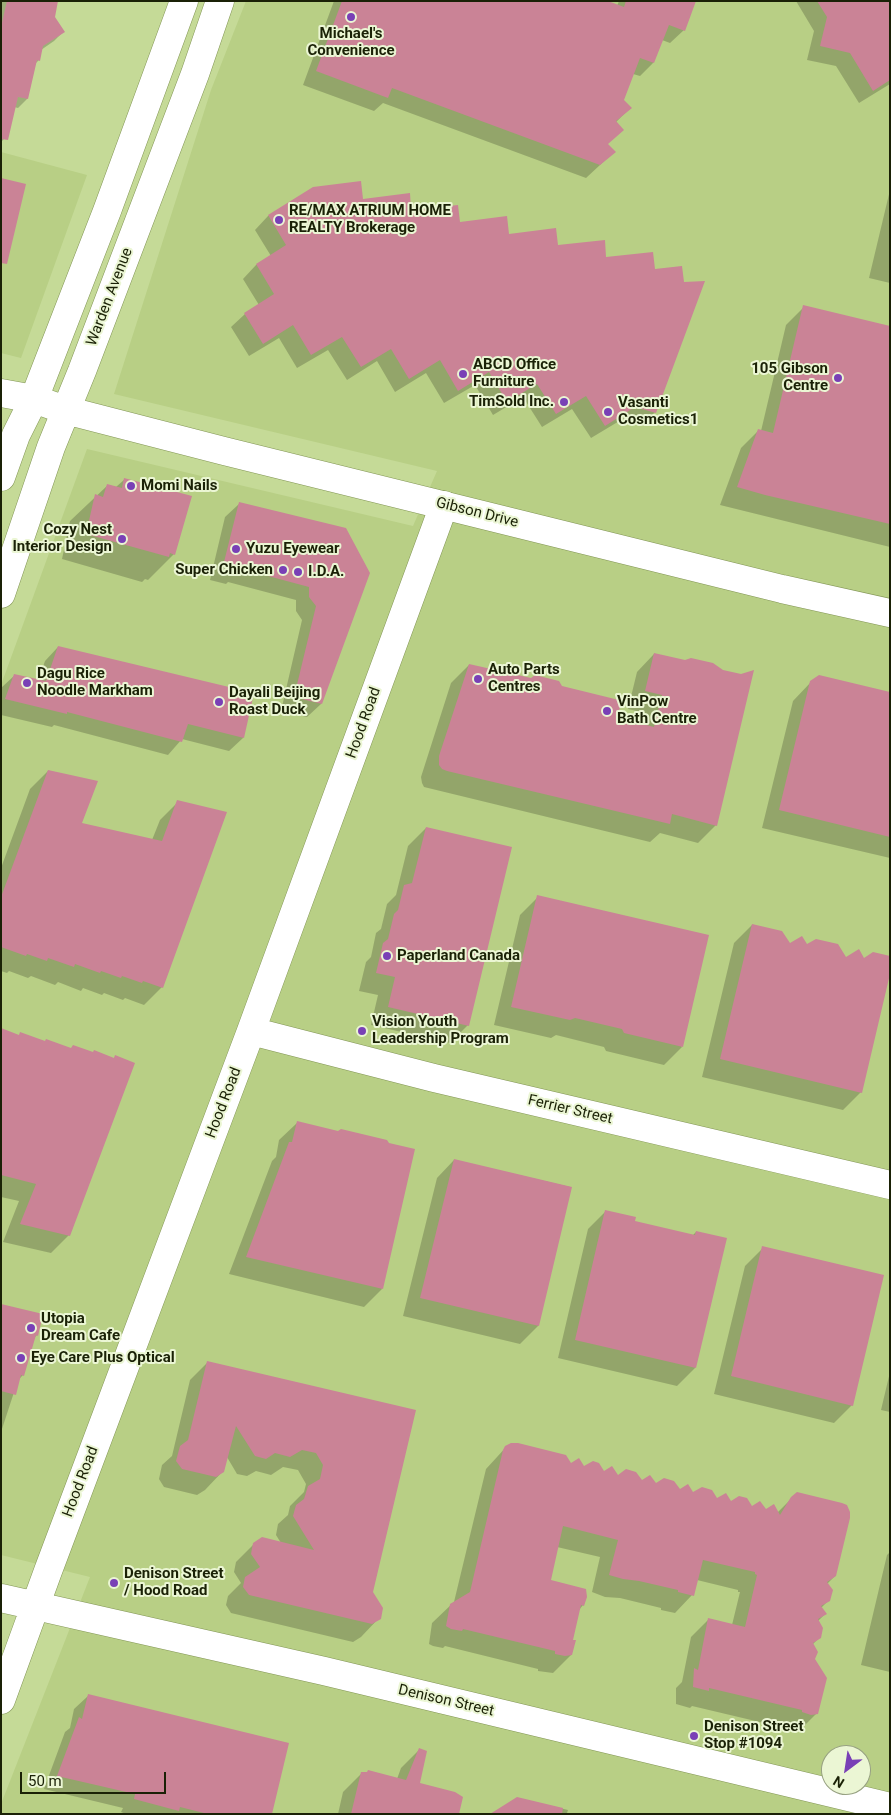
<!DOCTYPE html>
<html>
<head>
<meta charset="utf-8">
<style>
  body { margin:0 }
  #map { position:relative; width:891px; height:1815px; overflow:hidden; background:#c5da97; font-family:Roboto,sans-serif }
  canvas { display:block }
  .frame { position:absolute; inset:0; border:2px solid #1a2106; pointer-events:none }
  .north { position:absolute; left:821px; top:1745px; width:50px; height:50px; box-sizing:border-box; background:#ebf6d4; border:1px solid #97a182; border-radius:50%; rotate:211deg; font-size:14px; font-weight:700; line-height:20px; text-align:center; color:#1a2106 }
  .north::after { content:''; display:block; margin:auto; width:18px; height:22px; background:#7940b6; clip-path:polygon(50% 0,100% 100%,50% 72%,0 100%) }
  .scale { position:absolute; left:20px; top:1772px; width:146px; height:22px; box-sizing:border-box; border:2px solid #1a2106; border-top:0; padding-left:6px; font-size:15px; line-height:18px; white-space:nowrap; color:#1a2106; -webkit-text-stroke:4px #ebf6d4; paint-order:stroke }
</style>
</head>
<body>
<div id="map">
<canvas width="891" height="1815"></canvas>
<div class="frame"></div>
<div class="north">N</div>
<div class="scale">50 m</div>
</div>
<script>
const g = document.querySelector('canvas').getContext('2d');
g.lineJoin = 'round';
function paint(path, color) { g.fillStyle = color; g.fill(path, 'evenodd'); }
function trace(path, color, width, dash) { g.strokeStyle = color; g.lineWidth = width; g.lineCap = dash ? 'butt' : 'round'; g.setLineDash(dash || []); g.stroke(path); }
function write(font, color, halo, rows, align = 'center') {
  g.font = font + ' Roboto,sans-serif'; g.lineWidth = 4; g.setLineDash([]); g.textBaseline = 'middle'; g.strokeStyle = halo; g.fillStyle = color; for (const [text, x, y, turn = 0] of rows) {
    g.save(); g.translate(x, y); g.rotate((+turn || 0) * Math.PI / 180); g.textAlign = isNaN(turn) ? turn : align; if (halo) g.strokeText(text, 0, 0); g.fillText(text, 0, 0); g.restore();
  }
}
paint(new Path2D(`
  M246 1H890V1814H1V1804L90 1577 1 1555V685L87 449 413 526 437 471 114 394 211 90ZM831 1755H861V1785H831Z
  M1 152 87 175 21 358 1 353Z`), '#b8cf85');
paint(new Path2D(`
  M1 1H57L54 18 63 32 54 41 41 50 39 60 35 64 27 99 18 108 14 107 7 136 1 142Z
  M334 1H605L617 6 619 1H694L684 30 670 43 662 40 653 63 640 76 633 74 623 100 630 108 615 123 607 145 614 152 586 178 383 103 374 111 303 85Z
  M796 1H890V84L859 103 836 66 807 60 814 31Z
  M314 188 605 259 655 412 641 426 621 420 591 438 572 409 542 427 523 397 493 415 475 385 444 403 426 373 395 392 377 361 347 380 328 350 297 368 279 338 249 356 231 327 245 314 259 305 243 279 256 265 271 256 255 230 268 216Z
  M890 190V283L869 278Z
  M804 307 890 327V547L720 505 741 448 759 430 761 431 786 325Z
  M125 479 174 554 148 580 145 579 142 582 62 559 70 521 108 485 116 487Z
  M239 504 345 529 321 704 307 717 281 711 302 620 296 611V600L228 582 226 584 210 580 225 517Z
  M58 647 253 694 243 738 229 751 182 739 168 755 54 725 52 727 1 715V688L15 675 38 681 45 661Z
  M654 654 716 825 698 843 660 833 650 842 424 787 422 783 421 777 451 683 469 665 561 687 614 718 642 725 645 713 628 709 637 672Z
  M811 682 890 694V858L762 828 793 701Z
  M48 771 81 824 152 840 160 820 178 802 162 987 144 1005 125 998 123 1000 104 993 102 995 83 988 81 991 58 982 55 985 31 976 28 978 9 971 7 973 1 971V868L30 789Z
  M426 828 468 1025 450 1043 371 1025 378 995 359 991 366 962 371 957 376 933 381 929 387 904 396 895 408 846Z
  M538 897 682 1047 664 1065 606 1051 604 1047 556 1035 551 1038 494 1025 520 915Z
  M752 925 789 945 807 946 861 1092 843 1110 702 1077 734 943Z
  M1 1029 18 1036 70 1049 113 1059 115 1057 69 1235 51 1253 3 1242 19 1201 1 1197Z
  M297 1123 382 1289 364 1307 229 1274 272 1161 276 1157 279 1140Z
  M454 1160 570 1187 538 1326 520 1344 403 1316 437 1178Z
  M606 1211 634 1222 692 1236 696 1232 695 1368 677 1386 558 1358 588 1229Z
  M763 1248 852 1405 834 1423 714 1394 745 1266Z
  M1 1305 37 1335 33 1339 23 1375 18 1380 1 1432Z
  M208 1362 415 1411 372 1593 379 1618 361 1637 353 1642 231 1613 226 1605 228 1596 241 1583 234 1572 236 1562 254 1544 281 1543 276 1535 278 1524 288 1515 290 1506 304 1492 306 1484 298 1470 283 1467 271 1475 256 1471 247 1476 237 1474 227 1457 223 1471 205 1490 197 1495 164 1487 159 1479 162 1465 172 1456 190 1380Z
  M890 1372V1412L881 1410Z
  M508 1445 570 1465 765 1511 777 1513 792 1498 835 1576 827 1584 829 1600 821 1608 825 1614 818 1621 820 1637 812 1645 817 1713 799 1731 793 1732 785 1730V1728L692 1706 690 1708 676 1704V1688L682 1682 691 1637 709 1619 732 1625 740 1592H738V1590L697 1580 692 1595 675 1613 661 1610V1608L620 1598 605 1597 592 1592 600 1557 557 1547 550 1581 583 1605 579 1610 572 1641 571 1655 553 1673 538 1671V1669L445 1646 443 1648 433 1646 429 1644 432 1623 454 1602 486 1469Z
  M890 1552V1672L861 1665 887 1555Z
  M88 1696 271 1814H126L121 1812 123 1808 44 1789 65 1732 70 1728 74 1709Z
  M419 1750 418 1784 458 1814H338L343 1792 362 1773 397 1779 401 1768Z
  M517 1798 568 1810 567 1813 569 1814H496Z`), '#0003');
paint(new Path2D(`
  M7 1H58L55 17 65 32 43 46 40 61 37 60 28 99 18 97 8 140 1 139V27Z
  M342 1H608L624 7 626 1H696L685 31 669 25 654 63 640 58 624 100 632 108 616 121 624 130 608 144 616 152 600 165 392 88 388 98 316 71Z
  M817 1H890V80L873 91 850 53 820 46 827 17Z
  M1 178 26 184 7 264 1 263Z
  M361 181 363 199 410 193 411 210 458 205 460 222 507 216 509 234 556 228 558 245 605 240 606 257 653 252 655 269 682 266 684 282 705 281 656 413 635 407 605 426 586 396 556 414 537 384 507 402 489 372 458 391 440 360 409 379 391 349 361 367 342 337 311 355 293 325 263 344 244 313 274 294 256 264 286 245 268 215 313 187Z
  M803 305 890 326V524L765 495 737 487 758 429 773 433Z
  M124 478 192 496 175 555 170 553 169 557 86 534 95 494 103 497 107 484 122 488Z
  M239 502 346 528 370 573 322 704 294 697 316 606 309 597V587L242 569 241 571 223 566Z
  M58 646 254 693 244 738 188 724 182 742 67 712V714L5 699 14 674 46 681Z
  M654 653 685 660 691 658 713 663 723 670 741 674 754 670 717 826 672 814 670 824 447 771 442 769 439 765V756L469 664 531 678 535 675 559 681 562 686 623 701 616 717 654 727 662 695 645 691Z
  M819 675 890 692V837L779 810 810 681Z
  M48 770 98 781 82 823 162 841 177 800 227 812 163 988 143 981 142 983 122 976 121 978 101 971 100 973 75 964 74 967 48 958 47 961 27 954 26 956 1 947V897Z
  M426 827 512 847 469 1026 388 1007 395 977 376 973 383 943 388 939 394 914 398 910 404 885 412 883Z
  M537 895 709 935 683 1047 624 1033 622 1029 575 1018 570 1020 511 1007Z
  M752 924 782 931 790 943 802 936 807 944 816 939 838 944 846 957 859 949 864 958 873 952 890 956V974L862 1093 720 1059Z
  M1 1028 19 1035 20 1032 45 1041 46 1039 71 1048 73 1045 93 1052 94 1050 114 1058 115 1055 135 1063 70 1236 20 1224 36 1184 1 1175Z
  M297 1121 338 1131 341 1129 387 1140 389 1143 415 1149 383 1289 246 1257 289 1142H292Z
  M454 1159 572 1187 539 1326 420 1298Z
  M605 1210 636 1217 635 1221 695 1235 696 1231 727 1238 696 1368 575 1340Z
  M762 1246 884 1275 853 1406 731 1376Z
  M1 1304 43 1314 38 1336 36 1335 24 1376 21 1375 16 1395 1 1391Z
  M207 1361 416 1410 373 1592 383 1608 381 1619 372 1624 249 1595 243 1587 245 1577 260 1567 251 1554 253 1543 262 1537 314 1550 293 1516 296 1505 304 1499 308 1486 320 1479 323 1465 316 1453 302 1450 290 1457 275 1453 266 1459 255 1456 236 1426 224 1472 216 1477 182 1469 176 1461 180 1446 188 1440Z
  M511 1443H518L566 1455 571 1463 579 1458 584 1466 593 1461 599 1463 604 1471 612 1466 618 1475 626 1469 636 1472 642 1480 650 1475 656 1483 664 1478 674 1481 680 1489 688 1484 693 1492 702 1487 712 1490 717 1498 726 1493 731 1501 739 1496 747 1498 752 1506 760 1501 766 1509 774 1504 780 1515 791 1497 797 1492 842 1503 847 1505 850 1512V1518L836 1576 827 1582 833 1590 830 1601 821 1606 827 1614 818 1619 823 1628 821 1638 813 1643 818 1652 815 1659 827 1678 818 1714 811 1715 802 1712V1710L709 1688V1691L693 1687 694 1668 698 1670 708 1618 745 1627 757 1575 755 1574V1572L703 1560 694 1596 678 1592V1590L639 1581 623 1579 609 1575 618 1540 563 1526 551 1580 586 1589 587 1597 584 1606 581 1605 573 1640H576L572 1655 565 1656 555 1654V1651L463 1629 462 1631 451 1629 446 1626 450 1604 470 1592 503 1450 505 1446Z
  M88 1694 289 1743 272 1814H208L180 1807 179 1811 134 1799 135 1794 57 1776 79 1717 82 1719Z
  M419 1748 427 1751 420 1783 455 1792 463 1797 459 1814H351L361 1772H367L368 1770 406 1780Z
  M517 1797 563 1808 562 1814H490Z`), '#ca8396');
const minor = new Path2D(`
  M1 393 34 399 65 410
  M251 1031 434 1078 890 1185
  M1 1598 324 1671 890 1807
  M1 1700 48 1571 251 1031 444 505`);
const major = new Path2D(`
  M65 410 224 451 782 589 890 613
  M1 477 16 435 34 399 107 211 184 1
  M1 594 51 447 82 371 195 74 220 1`);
trace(minor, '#839656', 29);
trace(major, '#839656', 29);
trace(minor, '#fff', 28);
trace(major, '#fff', 28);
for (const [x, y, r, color] of [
  [351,17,5,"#7940b6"],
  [279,220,5,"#7940b6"],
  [463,374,5,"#7940b6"],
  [838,378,5,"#7940b6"],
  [564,402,5,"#7940b6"],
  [608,412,5,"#7940b6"],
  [131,486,5,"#7940b6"],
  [122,539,5,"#7940b6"],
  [236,549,5,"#7940b6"],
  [283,570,5,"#7940b6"],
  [298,572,5,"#7940b6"],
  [478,679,5,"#7940b6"],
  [27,683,5,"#7940b6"],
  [219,702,5,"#7940b6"],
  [607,711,5,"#7940b6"],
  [387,956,5,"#7940b6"],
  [362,1031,5,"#7940b6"],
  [31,1328,5,"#7940b6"],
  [21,1358,5,"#7940b6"],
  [114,1583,5,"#7940b6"],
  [694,1736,5,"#7940b6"]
]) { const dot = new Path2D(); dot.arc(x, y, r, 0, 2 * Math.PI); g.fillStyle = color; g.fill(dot); trace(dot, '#ebf6d4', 2); }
write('bold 15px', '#1a2106', '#ebf6d4', [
  ["Michael's",351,34,"center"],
  ["Convenience",351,51,"center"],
  ["RE/MAX ATRIUM HOME",289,211],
  ["REALTY Brokerage",289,228],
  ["ABCD Office",473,365],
  ["Furniture",473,382],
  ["105 Gibson",828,369,"right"],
  ["Centre",828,386,"right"],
  ["TimSold Inc.",554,402,"right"],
  ["Vasanti",618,403],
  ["Cosmetics1",618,420],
  ["Momi Nails",141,486],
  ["Cozy Nest",112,530,"right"],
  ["Interior Design",112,547,"right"],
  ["Yuzu Eyewear",246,549],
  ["Super Chicken",273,570,"right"],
  ["I.D.A.",308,572],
  ["Auto Parts",488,670],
  ["Centres",488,687],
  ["Dagu Rice",37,674],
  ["Noodle Markham",37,691],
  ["Dayali Beijing",229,693],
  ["Roast Duck",229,710],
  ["VinPow",617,702],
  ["Bath Centre",617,719],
  ["Paperland Canada",397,956],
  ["Vision Youth",372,1022],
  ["Leadership Program",372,1039],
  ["Utopia",41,1319],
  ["Dream Cafe",41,1336],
  ["Eye Care Plus Optical",31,1358],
  ["Denison Street",124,1574],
  ["/ Hood Road",124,1591],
  ["Denison Street",704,1727],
  ["Stop #1094",704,1744]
], 'left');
write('15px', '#1a2106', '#ebf6d4', [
  ["Warden Avenue",110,297,-69],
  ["Gibson Drive",477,513,14],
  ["Hood Road",364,723,-70],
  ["Hood Road",224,1103,-69],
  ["Ferrier Street",570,1110,13],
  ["Hood Road",81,1482,-69],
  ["Denison Street",446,1701,13]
]);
</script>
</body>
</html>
